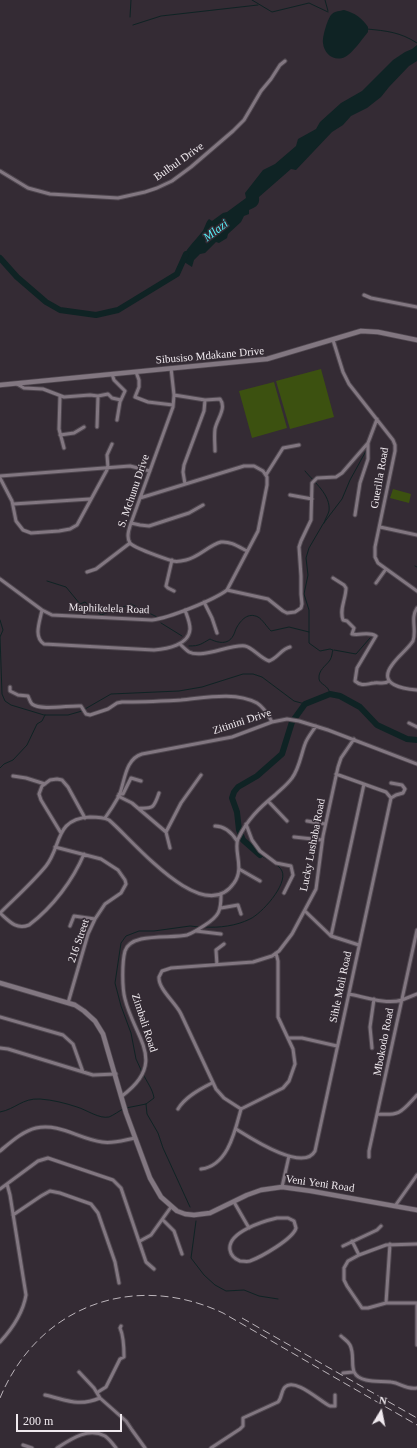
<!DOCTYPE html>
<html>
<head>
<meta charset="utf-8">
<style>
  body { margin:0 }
  #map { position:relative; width:417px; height:1448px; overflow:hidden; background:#342b34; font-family:"Times New Roman",serif }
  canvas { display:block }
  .north { position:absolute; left:361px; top:1392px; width:40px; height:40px; -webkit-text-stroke:3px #342b34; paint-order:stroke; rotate:10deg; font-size:11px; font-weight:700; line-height:16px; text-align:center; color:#f0eaef }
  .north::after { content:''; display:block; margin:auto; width:14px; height:18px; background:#f0eaef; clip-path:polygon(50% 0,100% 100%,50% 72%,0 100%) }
  .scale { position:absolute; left:16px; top:1414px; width:106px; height:18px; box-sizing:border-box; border:2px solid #f0eaef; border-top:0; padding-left:5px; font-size:12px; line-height:14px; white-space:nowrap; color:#f0eaef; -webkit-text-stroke:3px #342b34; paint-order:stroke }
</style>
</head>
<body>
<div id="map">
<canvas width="417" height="1448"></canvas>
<div class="north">N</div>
<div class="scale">200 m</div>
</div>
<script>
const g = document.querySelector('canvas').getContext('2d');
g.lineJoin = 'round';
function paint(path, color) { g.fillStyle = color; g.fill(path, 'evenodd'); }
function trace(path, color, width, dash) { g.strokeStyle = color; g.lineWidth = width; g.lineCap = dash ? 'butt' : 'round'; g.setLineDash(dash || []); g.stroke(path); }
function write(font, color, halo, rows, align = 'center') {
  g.font = font + ' "Times New Roman",serif'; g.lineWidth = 3; g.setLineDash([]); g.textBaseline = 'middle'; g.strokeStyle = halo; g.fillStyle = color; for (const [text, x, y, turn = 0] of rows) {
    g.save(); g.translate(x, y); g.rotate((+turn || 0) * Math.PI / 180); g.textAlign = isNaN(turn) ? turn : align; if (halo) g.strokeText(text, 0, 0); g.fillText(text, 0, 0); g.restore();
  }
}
paint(new Path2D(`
  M321 369 334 417 290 429 276 381Z
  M274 382 287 428 252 438 239 391Z
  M393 489 411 494 409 503 390 498Z`), '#3c5110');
paint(new Path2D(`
  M344 10C355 13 362 18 368 27V32C363 38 352 54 345 57 334 62 324 54 323 43 322 37 328 17 332 14 335 11 340 11 344 10Z
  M417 45V61L409 66 389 87 381 97 367 108 351 116 343 125 332 132 296 170 291 169 259 197C260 206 255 207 249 210V214L244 216 241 222 228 234 227 238 219 243 216 242 205 253 200 254 194 260 192 267 181 260C186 249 194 242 201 233 205 229 205 223 209 219L212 221 223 213 227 212 246 198 245 193 263 170 275 164 296 146 298 139 316 129 320 122 341 103 362 91 393 60 405 52 412 49Z`), '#0f2324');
trace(new Path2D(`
  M252 0 272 12 309 3 328 12
  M325 0 328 11
  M130 17 131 0
  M133 25 161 16 258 5
  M367 29C387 31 400 32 417 43
  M305 471C314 482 331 495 329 511 328 515 325 519 324 523
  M415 566 417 567
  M47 581 66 587 80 604 85 602 101 615 131 604 157 617
  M0 620 3 630 0 637 2 694 5 701 11 705 44 715H68L82 711
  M161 623 182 636
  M189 646C200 646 201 644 210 639 218 643 228 645 233 636 235 633 235 630 237 627 241 620 248 612 258 617 262 619 267 627 271 631L289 627 309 632
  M334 650 356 654 370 638
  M330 694C329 685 320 685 319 679 318 670 326 666 330 660 332 657 332 653 333 650L330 649 320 651 309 643V610L304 594 308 575 306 558 309 548 323 524 342 499 350 480 366 451
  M85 709 111 694 179 691 202 687 243 674H253L262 677 294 701 305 704
  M0 768 4 764 13 760 27 745 37 724 42 721 45 715
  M205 927C219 928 236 926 250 919 261 914 288 885 282 871 279 864 266 859 260 855
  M142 1072 136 1059 131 1033 121 1006 115 983 121 943 126 936 139 931H154L190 926 199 927
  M146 1104 147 1114 158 1133 163 1148 190 1207
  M126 1108 146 1104 154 1098C153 1090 147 1082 143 1074
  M0 1112C16 1109 22 1098 40 1099 53 1100 65 1103 77 1107 87 1110 99 1119 109 1117 114 1115 119 1111 123 1109
  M196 1221 191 1258 204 1275 215 1285 226 1291 244 1290 259 1296 278 1299`), '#0f2324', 1);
trace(new Path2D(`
  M0 258 17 277 46 302 60 310 96 315 118 310 177 274 186 254
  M260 855 243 840 239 830 237 812 232 798 234 792 238 787 257 776 282 754 292 722 305 704 330 694 340 696 360 707 377 725 407 739 417 740`), '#0f2324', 6);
const street = new Path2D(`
  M0 171 28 188 50 194 118 198 145 192 157 188 172 181 191 167 233 131 244 120 261 91 271 79 280 65 285 61
  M364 295 371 298 417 307
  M333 340 343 372 349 384 393 440 395 445V451L375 547V557L378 563 417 591
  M171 368 174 395 173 407 131 523C129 529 126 537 130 543 134 548 166 559 173 561 177 562 182 561 186 560 199 557 209 545 221 542 231 541 239 547 247 551
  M136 372 139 380V387L135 397 148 402 173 405
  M112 374 114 380 125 391 120 402 117 420
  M17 384 24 388 43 389 64 397 90 395 98 396 97 427
  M174 395 205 400 204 411 184 465 183 472 185 484
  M60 396 59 429 64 448
  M98 396 108 394 112 398 121 400
  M205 400 220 399C227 408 217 419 215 429 214 436 215 444 215 451
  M60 435 74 433 84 427
  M108 468 107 455 112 444
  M266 475 283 448 299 445
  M0 476 130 466 150 471
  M0 478 12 501 16 521 23 530 31 533 59 531 70 529 77 525 108 468
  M290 495 312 499
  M13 504 90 499
  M355 515 360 483 368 459V443
  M131 523 140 525 149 526 189 513 203 505
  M380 527 417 535
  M172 560 166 586 168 588 174 591
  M87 572 96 569 130 543
  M333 578 344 585 346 588C346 599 339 609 343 620L347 621 354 628 352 634C360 636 368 631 376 636L357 668 355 681C362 687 366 684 374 683 380 682 384 685 389 681
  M0 579 42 610 52 615 152 620C169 618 214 600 227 590L258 531 267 485V477L263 471 254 466H244L140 498
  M376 583 386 569
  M227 590 268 599 283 611 287 613 295 612 301 608 302 604 301 594V576L299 547 301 541 311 520 312 483 317 478 336 477 342 473 368 443 377 419
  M204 602 212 618 217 633
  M417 608C410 618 417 630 413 641 407 650 398 656 392 665 377 685 404 689 417 690
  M42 610C40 621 33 637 44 644L154 650C167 649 189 645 190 629 190 622 187 616 185 610
  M180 644C183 647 186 650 189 652 202 659 230 644 245 646 252 647 260 658 269 661 278 658 281 649 290 647
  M10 687V691L18 695 28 696C29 698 30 702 32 704 41 711 70 705 81 706L86 714 90 715 108 709 117 703 122 702C142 702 161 701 181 700 204 698 235 691 257 703 265 708 268 715 272 722
  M409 723 417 727
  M13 776 26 778 45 784
  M119 794H123L131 778 141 781
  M118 796 132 803 166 832 170 848
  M391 798 396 795 403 793 405 789 402 785 391 783
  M268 801 287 821
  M138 808C153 809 154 808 159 793
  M105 818C110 811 115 803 119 796 125 781 125 759 142 754L232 737 272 722 287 719 299 721 328 730 417 764
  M307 821 325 824
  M246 824 252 840 260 851 276 863 291 866 293 875 284 893
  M215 826C225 826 232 833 237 841
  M166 832 181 803 201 775
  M61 833 41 800 39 794 42 786 50 780 57 779 62 780 68 787 85 818
  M294 837 322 840
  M55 847 101 859 118 870 125 880 126 884 121 893 105 904 95 919 88 934 68 1003
  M239 869 260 881
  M221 908 238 905 241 914
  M305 911 331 936 359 945
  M0 913C15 898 32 883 46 866 62 846 54 819 90 817 97 817 103 817 109 820 133 840 203 928 234 883 245 868 233 850 238 839 247 820 259 808 275 795 280 790 287 785 292 778 299 769 301 755 305 744 307 738 312 732 316 726
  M0 913C9 921 16 930 29 925 53 907 73 880 84 854
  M70 926 74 916 95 919
  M196 931 221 934
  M331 936 364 784
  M217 965 216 950 224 944
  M349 994C365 997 386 1005 402 1000 407 998 412 996 417 994
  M0 1017 63 1035 73 1044 83 1072
  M288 1038H302L337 1046
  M0 1048 8 1049 93 1075 116 1074
  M372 1048 370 1027 374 999
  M122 1096C168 1062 135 1039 125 999 122 988 122 962 125 951 131 932 171 939 187 935 193 933 199 929 205 925 219 916 221 911 221 895
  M178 1109C185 1097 200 1089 212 1083
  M241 1109 224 1098 216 1089 181 1014C176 1003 158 989 159 977L162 971 171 968 253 962 272 956 279 951 292 934 316 889 323 836 338 767 341 758 354 739
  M378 1114C401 1116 402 1111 417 1095
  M236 1129C249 1137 303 1173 315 1151L391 798 386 792 336 774
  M0 1151C11 1142 23 1131 36 1128 60 1123 79 1139 102 1142 113 1144 124 1140 135 1138
  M369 1157V1151L417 930
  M201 1169C228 1166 235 1131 241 1109L283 1088 289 1081 295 1064 293 1049 278 1017V961L276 953
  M282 1187 289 1156
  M0 1189 38 1161 48 1158 113 1180 121 1188 146 1262 154 1269
  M234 1202 249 1228
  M395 1206 417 1175
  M13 1215 41 1196 50 1191 60 1193 91 1204 98 1213 115 1262 119 1283
  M277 1218H288L294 1221 296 1228C293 1239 261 1257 250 1261 247 1262 244 1261 240 1261 235 1259 231 1256 230 1250 227 1232 264 1221 277 1218Z
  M163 1220 174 1231 182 1254
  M140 1241 151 1235 171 1207
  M352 1241 359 1255
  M417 1244 386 1245 359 1255 348 1261 344 1268V1280L347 1286 362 1308H368L386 1303H417
  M343 1246 377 1230 381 1226
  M386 1303 390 1244
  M417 1304V1345
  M341 1336C344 1339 348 1341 350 1345 357 1359 345 1375 366 1380 374 1382 383 1381 391 1382 401 1383 406 1390 417 1388
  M0 1342C12 1329 23 1313 26 1295L10 1195 7 1184
  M79 1372 94 1388 100 1398 126 1421 132 1430 145 1448
  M343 1373 353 1372
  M98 1392 106 1387 120 1359 124 1357C124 1348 124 1337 120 1328L121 1326
  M45 1395C67 1400 78 1407 100 1398
  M23 1445 32 1448
  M57 1448C71 1439 88 1427 105 1436 109 1439 113 1444 116 1448
  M211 1448 240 1429 243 1426V1418L278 1402C282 1398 281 1391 285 1387 295 1377 321 1402 330 1406H335V1395`);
const secondary = new Path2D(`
  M0 385 267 359 361 331 378 332 417 340
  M0 983 75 1005 84 1011 95 1021 103 1034 126 1113 150 1178 161 1197 177 1211 185 1214 194 1215 210 1213 247 1195 261 1190 282 1187 311 1191 417 1210`);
trace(street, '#4f474f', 5);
trace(secondary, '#4f474f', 6);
trace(street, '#827781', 3);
trace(secondary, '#827781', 4.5);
trace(new Path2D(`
  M242 1318 417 1418
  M0 1398C38 1306 134 1271 223 1313L417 1425`), '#bcb5bb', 1, [8, 4]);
write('11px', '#f0eaef', '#342b34', [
  ["Bulbul Drive",179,162,-35],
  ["Sibusiso Mdakane Drive",210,356,-5],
  ["Guerilla Road",380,478,-80],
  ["S. Mchunu Drive",134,491,-71],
  ["Maphikelela Road",109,609,2],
  ["Zitinini Drive",242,722,-18],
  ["Lucky Lushaba Road",313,845,-79],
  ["216 Street",79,941,-71],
  ["Sihle Moli Road",341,987,-78],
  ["Zimbali Road",144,1023,72],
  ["Mbokodo Road",384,1042,-79],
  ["Veni Yeni Road",320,1184,8]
]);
write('italic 12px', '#57f1fa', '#342b34', [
  ["Mlazi",216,231,-37]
]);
</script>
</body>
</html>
